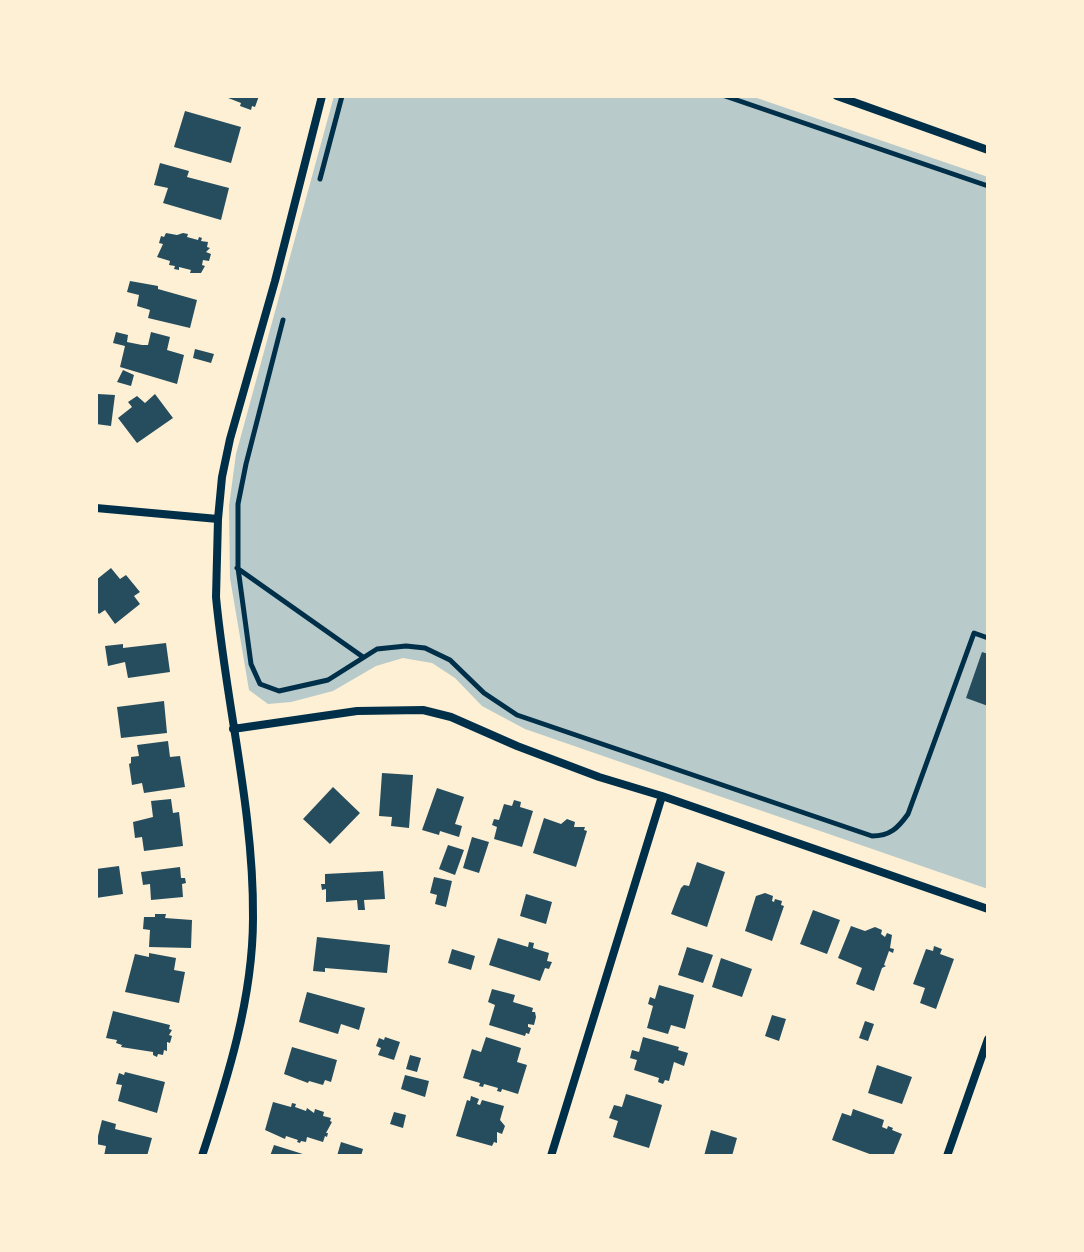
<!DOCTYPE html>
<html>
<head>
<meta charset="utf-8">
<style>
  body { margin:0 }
  #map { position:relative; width:1084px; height:1252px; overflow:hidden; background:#fdf0d5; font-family:"Source Serif 4",serif }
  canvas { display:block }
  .frame { position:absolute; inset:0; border:98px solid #fdf0d5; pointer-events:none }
</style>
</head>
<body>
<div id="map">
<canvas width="1084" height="1252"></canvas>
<div class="frame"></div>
</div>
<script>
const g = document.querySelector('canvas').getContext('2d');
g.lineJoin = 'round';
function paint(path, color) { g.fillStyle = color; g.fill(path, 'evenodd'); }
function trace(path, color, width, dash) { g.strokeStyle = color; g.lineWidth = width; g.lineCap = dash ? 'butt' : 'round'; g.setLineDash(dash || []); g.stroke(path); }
paint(new Path2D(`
  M334 96H751L988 177V889L525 729 482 706 455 678 432 663 403 658 376 666 333 691 291 702 268 704 249 690 230 578 229 506 236 454Z`), '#b9caca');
paint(new Path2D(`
  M223 96H259L255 107 252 106 251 110 240 106 241 103Z
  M185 111 241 127 231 163 174 147Z
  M160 163 189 171 187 177 229 188 221 220 163 203 168 188 154 185Z
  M166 233 177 235 183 233 188 234 187 237 198 240 199 237 202 238 201 241 208 242 207 247 210 248 206 252 211 254 209 261 203 260 202 265 205 266 201 273H190L191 270 179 267V270L174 269 175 266 169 265 170 261 157 257 163 244 159 243 161 236 164 237Z
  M130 281 158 286V289L197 300 190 328 148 318 150 310 137 306 139 295 127 292Z
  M116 332 128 335 127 342 142 345H148L151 332 170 337 167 350 184 355 177 384 120 367 125 346 113 343Z
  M195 349 214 354 211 363 193 358Z
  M123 370 134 375 131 386 117 382Z
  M98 394 115 395 111 426 96 424Z
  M155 394 173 418 137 443 118 418 132 407 128 402 137 396 145 403Z
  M111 568 120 579 126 575 140 592 134 596 140 604 115 624 105 610 99 614 96 610V580Z
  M166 643 170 672 128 678 125 662 108 666 105 646 123 644V648Z
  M982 652 988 654V706L966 698Z
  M164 701 167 733 121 738 117 707Z
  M168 741 170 757 180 756 185 787 144 793 142 783 132 785 129 764 131 763V757L139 756 137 745Z
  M382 773 413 775 409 828 391 826 392 817 379 816Z
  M333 787 360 813 330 844 303 819Z
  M437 788 464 797 455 824 462 826 459 837 440 831 439 835 422 830Z
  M171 799 173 813 179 812 183 846 144 851 142 837 135 838 133 822 153 817 151 801Z
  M514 800 521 802 520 807 533 811 522 847 494 839 497 827 492 825 494 819 499 820 504 804 512 806Z
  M544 818 561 824 567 819 575 822 574 827H585L584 830 587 831 576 867 533 853Z
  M472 837 489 842 479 873 463 868Z
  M448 845 464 850 455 875 439 869Z
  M697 862 725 872 707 927 671 914 681 888 684 885 689 886Z
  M119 866 123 894 96 898V869Z
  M180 867 181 878H185L186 883 182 884 183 897 151 900 150 884 143 885 141 872Z
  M383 871 385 899 364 900 365 910H358L357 900 326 902V889L322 890 321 884H325V874Z
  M434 877 452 881 446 907 435 904 437 895 430 893Z
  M765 893 773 896 772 901 774 902 775 899 782 901 781 905 784 906 772 941 745 931 756 896Z
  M526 894 552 902 546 924 520 916Z
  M813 910 840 920 827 954 800 944Z
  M155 914H166L165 918 192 920 191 948 149 947 150 930 143 929 144 917H155Z
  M851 926 865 931 875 927 882 930 881 934 885 937 887 933 892 935 890 948 894 949 893 953 889 951 884 965 886 966 882 968 874 991 856 984 862 968 838 958Z
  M317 937 390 945 387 973 325 968V972L313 971Z
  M498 938 528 947 529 942 534 943 533 948 549 953 547 961 552 962 549 969 545 968 540 981 489 965Z
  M934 946 942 949 940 954 954 959 936 1009 920 1003 925 988 913 984 926 949 933 951Z
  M687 947 713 955 703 983 678 975Z
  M452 949 475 956 471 970 448 963Z
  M149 953 176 958 174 970 185 972 179 1003 125 992 135 954 149 957Z
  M721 958 752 969 742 997 712 987Z
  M659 985 694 995 685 1029 671 1025 668 1034 647 1028 653 1006 648 1004 650 997 655 999Z
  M492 989 515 995 513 1002 533 1008 532 1012H535L536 1017 534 1025 528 1024V1027L531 1028 529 1034 526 1033 525 1036 489 1025 495 1005 488 1002Z
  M307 992 365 1008 359 1030 341 1024 338 1034 299 1022Z
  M113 1011 170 1025 169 1029 172 1030 169 1035 172 1036 170 1043 167 1042V1051L164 1050 163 1055 158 1054 157 1057 153 1055V1052L121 1047 122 1045 116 1043 117 1040 106 1038Z
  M772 1015 786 1019 779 1041 765 1036Z
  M865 1021 874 1024 868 1041 859 1038Z
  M385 1037 400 1042 394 1060 378 1055 381 1048 376 1046 379 1038 384 1040Z
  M486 1037 521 1048 517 1062 527 1065 518 1094 502 1089 501 1092 497 1091 498 1088 484 1084 483 1087 479 1086 480 1083 463 1078 472 1049 481 1052Z
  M643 1037 679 1047 678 1050 688 1053 684 1066 674 1062 669 1081 665 1080 663 1084 658 1082 659 1078 634 1070 637 1060 630 1058 632 1050 639 1052Z
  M292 1047 337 1060 331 1082 325 1080 323 1085 309 1081 308 1083 284 1074Z
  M410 1055 421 1058 417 1072 406 1069Z
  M877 1065 912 1077 902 1104 868 1093Z
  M125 1072 165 1082 157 1113 118 1101 122 1085 116 1084 119 1073 124 1075Z
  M405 1075 429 1081 425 1097 401 1089Z
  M626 1094 662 1105 649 1148 613 1137 618 1121 609 1118 614 1105 622 1107Z
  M471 1096 479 1099 477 1104 480 1105 482 1100 504 1106 500 1120 505 1126 502 1134 497 1132V1143L494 1142 492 1146 456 1136 467 1100 470 1101Z
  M273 1102 291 1107 292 1103 296 1104 295 1107 306 1111 307 1108 314 1113 315 1109 324 1112 323 1116 331 1118 330 1121 332 1122 326 1133H328L327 1137 325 1136 323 1142 307 1137 306 1142 301 1141 300 1143 297 1142 298 1140 286 1136 285 1139 265 1130Z
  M853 1109 884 1120 882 1127 887 1129 888 1126 893 1128 892 1130 902 1134 893 1156H875L832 1140 842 1113 851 1116Z
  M394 1112 406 1115 403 1128 390 1124Z
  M102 1120 116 1124 115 1129 152 1138 147 1156H104L106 1146 96 1144Z
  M711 1130 737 1138 732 1156H704Z
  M341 1142 363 1149 361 1156H337Z
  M274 1145 306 1155V1156H270Z`), '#264d5e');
trace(new Path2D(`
  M725 96 988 186
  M320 179 342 96
  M283 320 246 464 238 504V568L251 664 260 684 279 691 328 680 377 649 406 646 425 648 450 660 484 693 517 715 872 836C890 836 898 828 908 814L974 633 988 638
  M237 568 363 657`), '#003049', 5);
trace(new Path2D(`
  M837 96 988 150
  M96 508 218 519
  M233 729 357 711 423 710 451 717 517 746 599 777 662 796 988 909
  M202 1156C227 1080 253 999 253 918 254 811 226 704 216 597L218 519 222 477 230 439 275 281 322 96
  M551 1156 662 796
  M947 1156 988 1039`), '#003049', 8);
</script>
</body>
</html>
